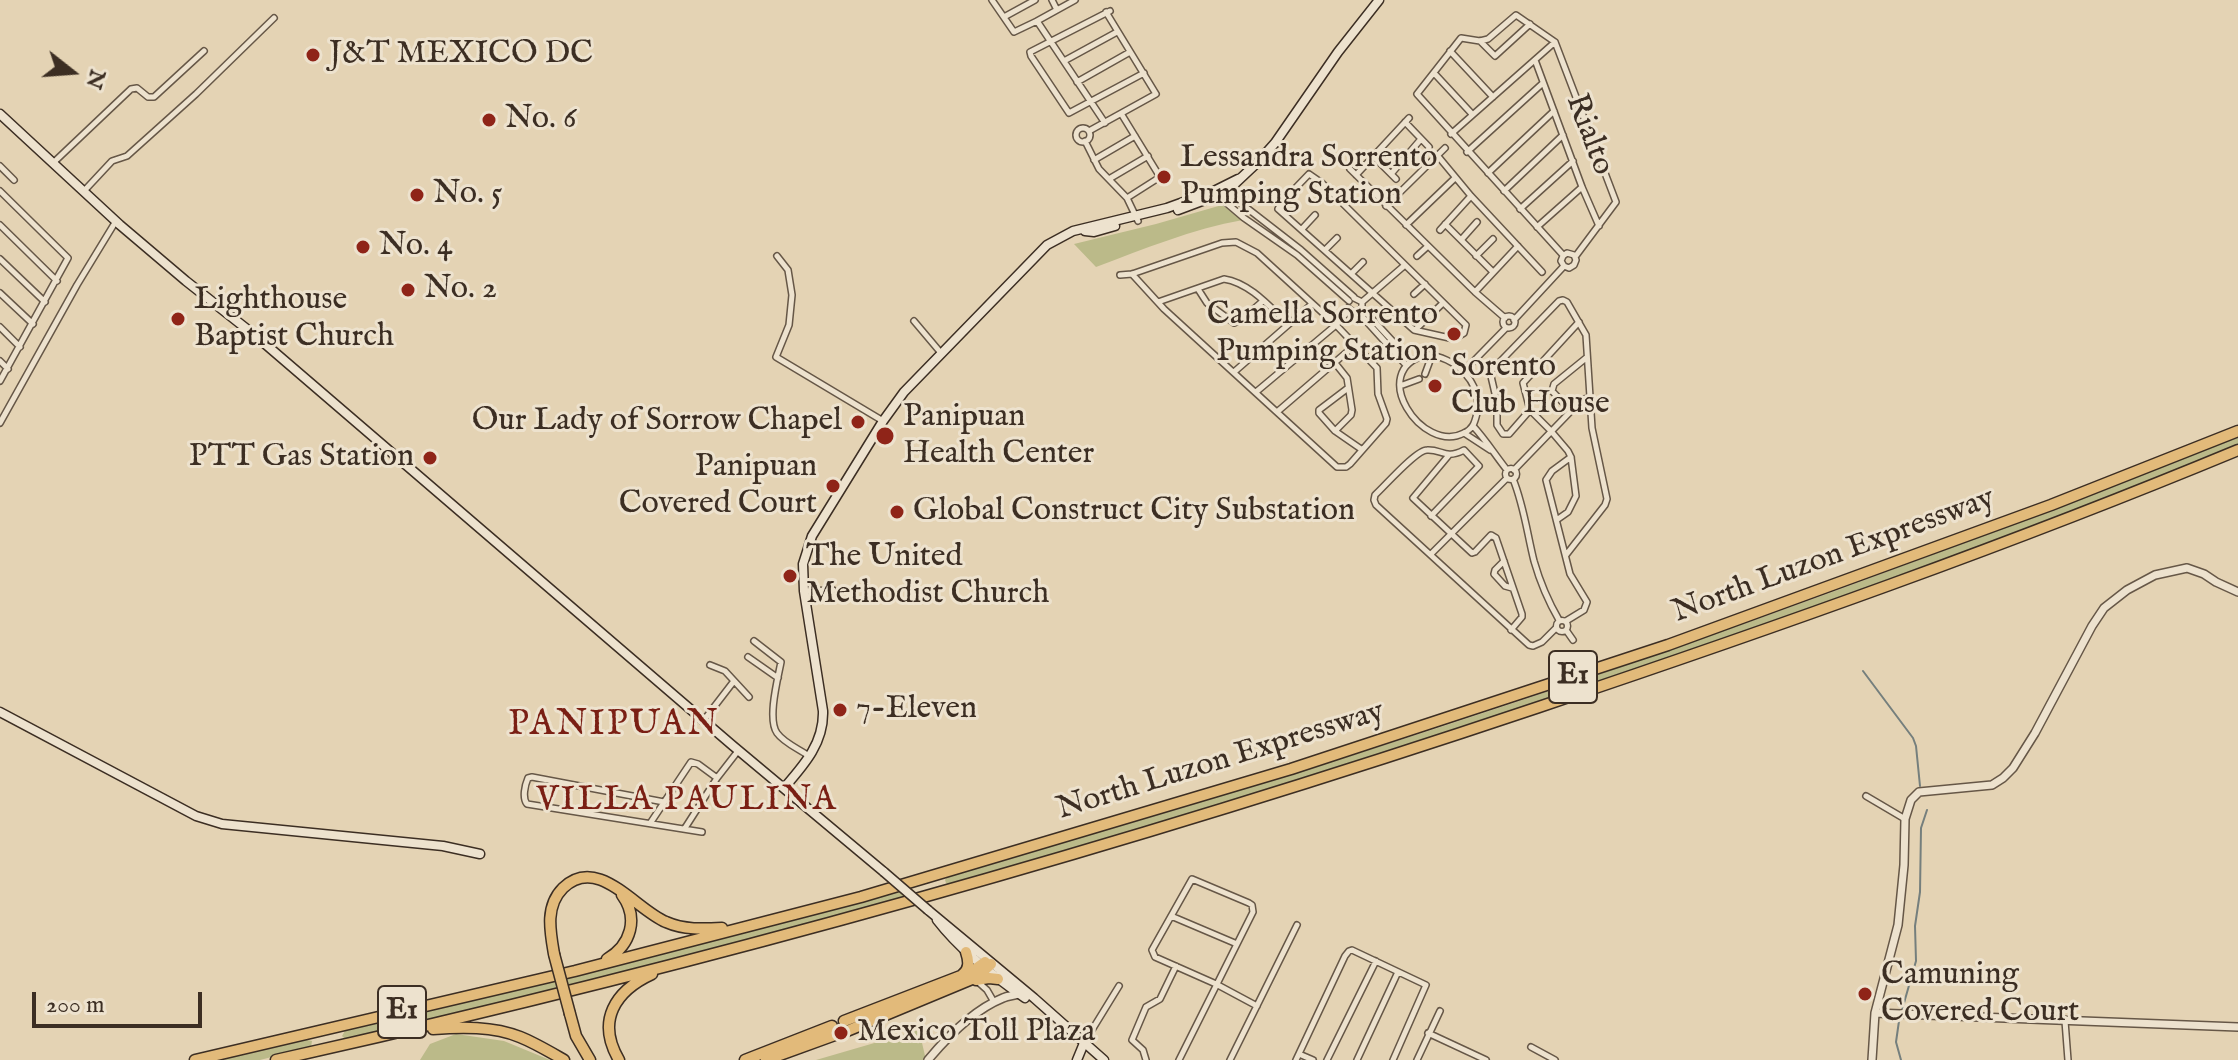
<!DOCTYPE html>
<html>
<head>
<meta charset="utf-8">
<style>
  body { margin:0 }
  #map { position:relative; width:2238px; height:1060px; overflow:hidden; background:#e4d3b4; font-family:"IM FELL English",serif }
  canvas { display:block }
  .north { position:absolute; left:32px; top:32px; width:80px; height:80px; -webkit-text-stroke:6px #ede2ce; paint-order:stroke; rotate:107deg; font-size:22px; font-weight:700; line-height:32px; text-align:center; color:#3c2e23 }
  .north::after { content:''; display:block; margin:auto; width:28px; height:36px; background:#3c2e23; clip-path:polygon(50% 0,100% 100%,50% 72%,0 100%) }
  .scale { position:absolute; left:32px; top:992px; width:170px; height:36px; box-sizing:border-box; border:4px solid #3c2e23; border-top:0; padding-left:10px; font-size:24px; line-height:28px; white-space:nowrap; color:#3c2e23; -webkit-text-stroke:6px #ede2ce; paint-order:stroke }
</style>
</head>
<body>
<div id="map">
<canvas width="2238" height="1060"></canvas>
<div class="north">N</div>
<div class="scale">200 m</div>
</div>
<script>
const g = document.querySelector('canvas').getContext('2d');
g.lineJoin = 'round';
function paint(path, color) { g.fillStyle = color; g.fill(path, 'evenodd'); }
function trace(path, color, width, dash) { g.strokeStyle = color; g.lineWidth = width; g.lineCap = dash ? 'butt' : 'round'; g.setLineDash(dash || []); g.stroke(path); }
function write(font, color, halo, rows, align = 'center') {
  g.font = font + ' "IM FELL English",serif'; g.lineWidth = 6; g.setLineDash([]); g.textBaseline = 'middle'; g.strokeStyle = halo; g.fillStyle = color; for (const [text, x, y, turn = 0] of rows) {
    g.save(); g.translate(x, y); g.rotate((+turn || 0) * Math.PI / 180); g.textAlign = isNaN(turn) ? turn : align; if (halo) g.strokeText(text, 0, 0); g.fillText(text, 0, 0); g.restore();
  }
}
paint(new Path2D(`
  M1222 205 1243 220C1192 229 1144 249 1096 267L1074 244 1156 224Z
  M2238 435V445C1818 619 1386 760 949 885L946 883 945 880 948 875C1386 754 1817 607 2238 435Z
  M896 889 907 898 606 978 346 1040 342 1036 346 1029Z
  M919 1030 926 1060H816Z
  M456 1034 504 1041 550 1060H420L430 1044Z
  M303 1039 312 1041 311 1047 260 1060H211Z`), '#bbba89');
trace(new Path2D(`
  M1863 671 1913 738 1916 746 1920 786
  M1902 1010 1916 961 1915 926 1920 892 1921 828 1927 810
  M1899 1021 1896 1042 1901 1060`), '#757f7d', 2);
const minor = new Path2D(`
  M992 0 1014 32 1037 21
  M1052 0 1057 10
  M1075 0 1037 21 1105 123
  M1110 11 1030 52 1031 56 1069 113 1144 73
  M1004 17 1035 0
  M1480 41 1495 56 1530 24
  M1450 51 1493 97
  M1535 60 1582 187 1599 226
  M1064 61 1117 32
  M1434 73 1472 114
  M1077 82 1130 52
  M1122 115 1160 177 1127 198
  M1405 122 1429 147
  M1076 135a7 7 0 1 1 14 0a7 7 0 1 1-14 0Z
  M1089 131 1156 94 1106 12
  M1451 134 1555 42
  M1085 141 1099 169 1127 198 1138 221
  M1467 152 1543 83
  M1437 155 1471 196 1542 272
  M1374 157 1396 179
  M1094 160 1135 136
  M53 163 131 89 137 88 148 97H154L204 51
  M0 166 14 180
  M1350 169 1475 292 1505 318
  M1488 173 1554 111
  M1309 174 1322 183 1466 325 1464 333 1454 339 1414 330 1278 209 1282 202Z
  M1391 174 1421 139
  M1356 175 1409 118
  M1109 179 1148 156
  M0 191 68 258 0 381
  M84 191 112 161 127 156 196 94 274 18
  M1225 191 1301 250 1354 297
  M1504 191 1563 135
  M1217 195 1244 218 1297 255 1349 301
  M1386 206 1445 148
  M1520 209 1573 161
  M1445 224 1493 272
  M0 225 57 281
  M1406 225 1455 178
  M1537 227 1582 187
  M1302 229 1315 215
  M1440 230 1471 196
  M1461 240 1477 222
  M1325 250 1337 238
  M1563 255 1417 94 1461 38 1480 41 1488 39 1516 15 1555 42 1616 202 1575 257
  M777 256 788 270 792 295 789 325 776 357 883 421
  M1417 256 1428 246
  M1476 256 1493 239
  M0 259 45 302
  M1352 273 1363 262
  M1120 275 1132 274 1222 243 1236 242 1257 253 1336 325 1377 368 1378 394 1387 419 1386 423 1350 464 1346 467H1337L1164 309 1132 274
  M1198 289 1207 303 1234 323 1241 320 1263 301
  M1475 292 1518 246
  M0 293 33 324
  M1414 294 1425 284
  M1354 298 1362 302V308L1410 360
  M1158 302 1224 279C1250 283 1270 307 1288 324
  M1362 302 1405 265
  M1348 308 1355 313 1362 308
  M1358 312 1406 365
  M1503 322a6 6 0 1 1 12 0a6 6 0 1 1-12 0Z
  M1514 320 1564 266 1569 268 1574 265 1576 260 1574 255 1567 253 1563 256 1561 261 1564 266
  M914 321 941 353
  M0 327 20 347
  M1415 330 1443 303
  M1426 355C1455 356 1483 383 1477 413 1475 422 1473 429 1464 433 1422 455 1366 370 1426 355Z
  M1586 358 1554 384 1552 391 1571 411 1584 399 1590 398
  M0 361 8 369
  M1335 363 1347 378 1352 410 1351 415 1335 431
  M1234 372 1312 304
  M1463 372 1506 328
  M1425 374 1432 355
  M1400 386 1419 379
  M1348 388 1319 410V413L1335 431 1361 449
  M1256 392 1336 325 1349 310
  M1530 410 1509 434H1503L1497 425V402L1490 372 1559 301 1563 300 1567 302 1586 335 1592 428 1607 499 1605 505 1566 555
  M1277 412 1355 345
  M0 423 77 285 116 221
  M1473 426C1486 440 1495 455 1507 470
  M1464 433 1490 450
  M1449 455 1413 498 1472 553 1475 552 1491 535 1496 538 1522 614V617L1511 630
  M1505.5 474a5.5 5.5 0 1 1 11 0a5.5 5.5 0 1 1-11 0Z
  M1514 470 1571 411
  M1513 479C1524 506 1527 533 1534 561 1540 582 1548 601 1559 620
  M1431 516 1479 466 1464 450C1445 460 1442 449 1427 450 1416 450 1385 486 1375 495L1374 500 1376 505 1529 645 1533 646 1542 642 1556 628
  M1558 519 1568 512 1576 496 1571 457 1568 451 1551 431 1530 410 1523 383 1579 322
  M1431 554 1507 478
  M1504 561 1495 570 1494 574 1505 586 1512 588
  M805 591 833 590
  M1556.5 626a5.5 5.5 0 1 1 11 0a5.5 5.5 0 1 1-11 0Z
  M1566 621 1584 610 1587 602 1570 574 1546 480 1552 471 1571 457
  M1566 630 1573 640
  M754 641 781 662C778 678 767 719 777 733 784 743 799 749 809 756
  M748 657 778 678
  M710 665 725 671 749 697
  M704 720 734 681
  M1866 796 1905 819
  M664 802 532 777 528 778C525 785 522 798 527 804L702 832
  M651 822 691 762 698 764 717 778
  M685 828 717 778 738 751
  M1171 916 1237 944
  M977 981 987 990 994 1002
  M2065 1021 2068 1060
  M1428 1033 1486 1060
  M1084 1043 1119 986
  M1531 1047 1555 1060
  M1299 1054 1313 1060
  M1146 1060 1143 1050 1132 1040 1146 1007 1160 999 1176 966
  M1179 1060 1253 912 1252 905 1249 903 1192 879 1152 950 1155 957 1216 984 1257 1006
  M1230 1060 1297 925
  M1296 1060 1345 956 1349 951 1352 950 1426 985 1393 1060
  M1327 1060 1376 961
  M1357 1060 1398 972
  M1417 1060 1440 1011`);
const tertiary = new Path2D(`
  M1875 1013 2238 1027
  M928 1060C948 1036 973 1010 1003 998 1009 995 1015 996 1021 993
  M1872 1060 1875 1013 1898 925 1904 865 1905 819 1911 800 1919 792 1992 785 2003 778 2013 768 2035 733 2092 626 2104 608 2127 590 2155 575 2187 568 2204 574 2216 582 2238 592`);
const secondary = new Path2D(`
  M0 114 120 225 186 281 257 337 732 745 884 872
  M1178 210 1226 192 1259 161 1275 143 1338 52 1379 0
  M1085 231 1094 232 1115 226
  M0 712 196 816 222 824 443 846 480 854
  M784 788C804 765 824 743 823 711L804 591 803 564 812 536 883 421 904 392 1047 245 1073 231 1167 208 1214 191 1238 179
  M928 910 1034 998 1104 1060
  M937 920C961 951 993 976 1025 998
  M1077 1060 1084 1043`);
const motorway = new Path2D(`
  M554 954C550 931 545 906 563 888 598 854 636 910 666 922 684 930 703 929 722 928
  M607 959C631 945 639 918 622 895
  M962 975C970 969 969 961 966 952
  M976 980 989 978 998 979
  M570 1014 576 1036 590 1060
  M844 1021 971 972 985 962
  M433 1029C461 1027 493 1026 520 1037 535 1043 550 1052 564 1060
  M847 1031 977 977 991 964
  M195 1060 575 971 861 897 1291 769 1668 645 2051 505 2238 431
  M276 1060C703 965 1125 846 1539 707 1774 628 2009 545 2238 450
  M619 1060C596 1021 615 991 652 974
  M745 1060 832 1026
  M766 1060 835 1035`);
trace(minor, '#665747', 8);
trace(tertiary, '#665747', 10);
trace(secondary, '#3c2e23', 11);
trace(motorway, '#3c2e23', 13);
trace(minor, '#ede2ce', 5);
trace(tertiary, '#ede2ce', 7);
trace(secondary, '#ede2ce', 8);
trace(motorway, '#e2ba7a', 10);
const secondaryBridge = new Path2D(`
  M884 872 928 910`);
const motorwayBridge = new Path2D(`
  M554 954 570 1014`);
trace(secondaryBridge, '#3c2e23', 11, []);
trace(motorwayBridge, '#3c2e23', 13, []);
trace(secondaryBridge, '#ede2ce', 8);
trace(motorwayBridge, '#e2ba7a', 10);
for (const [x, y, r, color] of [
  [313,55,8,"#8f2418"],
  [489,120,8,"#8f2418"],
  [1164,177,8,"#8f2418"],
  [417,195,8,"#8f2418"],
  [363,247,8,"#8f2418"],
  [408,290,8,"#8f2418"],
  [178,319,8,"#8f2418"],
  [1454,334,8,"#8f2418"],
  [1435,386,8,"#8f2418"],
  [858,422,8,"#8f2418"],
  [885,436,10,"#8f2418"],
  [430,458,8,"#8f2418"],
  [833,486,8,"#8f2418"],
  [897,512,8,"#8f2418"],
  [790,576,8,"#8f2418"],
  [840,710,8,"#8f2418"],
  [1865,994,8,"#8f2418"],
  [841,1033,8,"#8f2418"]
]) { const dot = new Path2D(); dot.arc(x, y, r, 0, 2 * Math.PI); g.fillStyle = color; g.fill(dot); trace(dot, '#ede2ce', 3); }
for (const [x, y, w] of [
  [1573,677,48],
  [402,1012,48]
]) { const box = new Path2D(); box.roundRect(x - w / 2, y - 26, w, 52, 6); g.fillStyle = '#ede2ce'; g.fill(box); trace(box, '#3c2e23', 2); }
write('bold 30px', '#3c2e23', null, [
  ["E1",1573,677],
  ["E1",402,1012]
]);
write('32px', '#3c2e23', '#ede2ce', [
  ["J&T MEXICO DC",329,55],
  ["No. 6",505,120],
  ["Lessandra Sorrento",1180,159],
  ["Pumping Station",1180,196],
  ["No. 5",433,195],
  ["No. 4",379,247],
  ["No. 2",424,290],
  ["Lighthouse",194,301],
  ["Baptist Church",194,338],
  ["Camella Sorrento",1438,316,"right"],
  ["Pumping Station",1438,353,"right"],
  ["Sorento",1451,368],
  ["Club House",1451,405],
  ["Panipuan",903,418],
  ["Health Center",903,455],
  ["Our Lady of Sorrow Chapel",842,422,"right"],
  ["PTT Gas Station",414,458,"right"],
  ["Panipuan",817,468,"right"],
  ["Covered Court",817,505,"right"],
  ["Global Construct City Substation",913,512],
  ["The United",806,558],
  ["Methodist Church",806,595],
  ["7-Eleven",856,710],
  ["Camuning",1881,976],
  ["Covered Court",1881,1013],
  ["Mexico Toll Plaza",857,1033]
], 'left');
write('32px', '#3c2e23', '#ede2ce', [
  ["Rialto",1588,135,69],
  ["North Luzon Expressway",1834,557,-20],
  ["North Luzon Expressway",1221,762,-17]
]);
g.letterSpacing = '2px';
write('34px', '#7a1f14', '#ede2ce', [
  ["VILLA PAULINA",687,802]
]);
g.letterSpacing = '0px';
g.letterSpacing = '2px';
write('36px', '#7a1f14', '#ede2ce', [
  ["PANIPUAN",614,727]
]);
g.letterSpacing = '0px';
</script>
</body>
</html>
